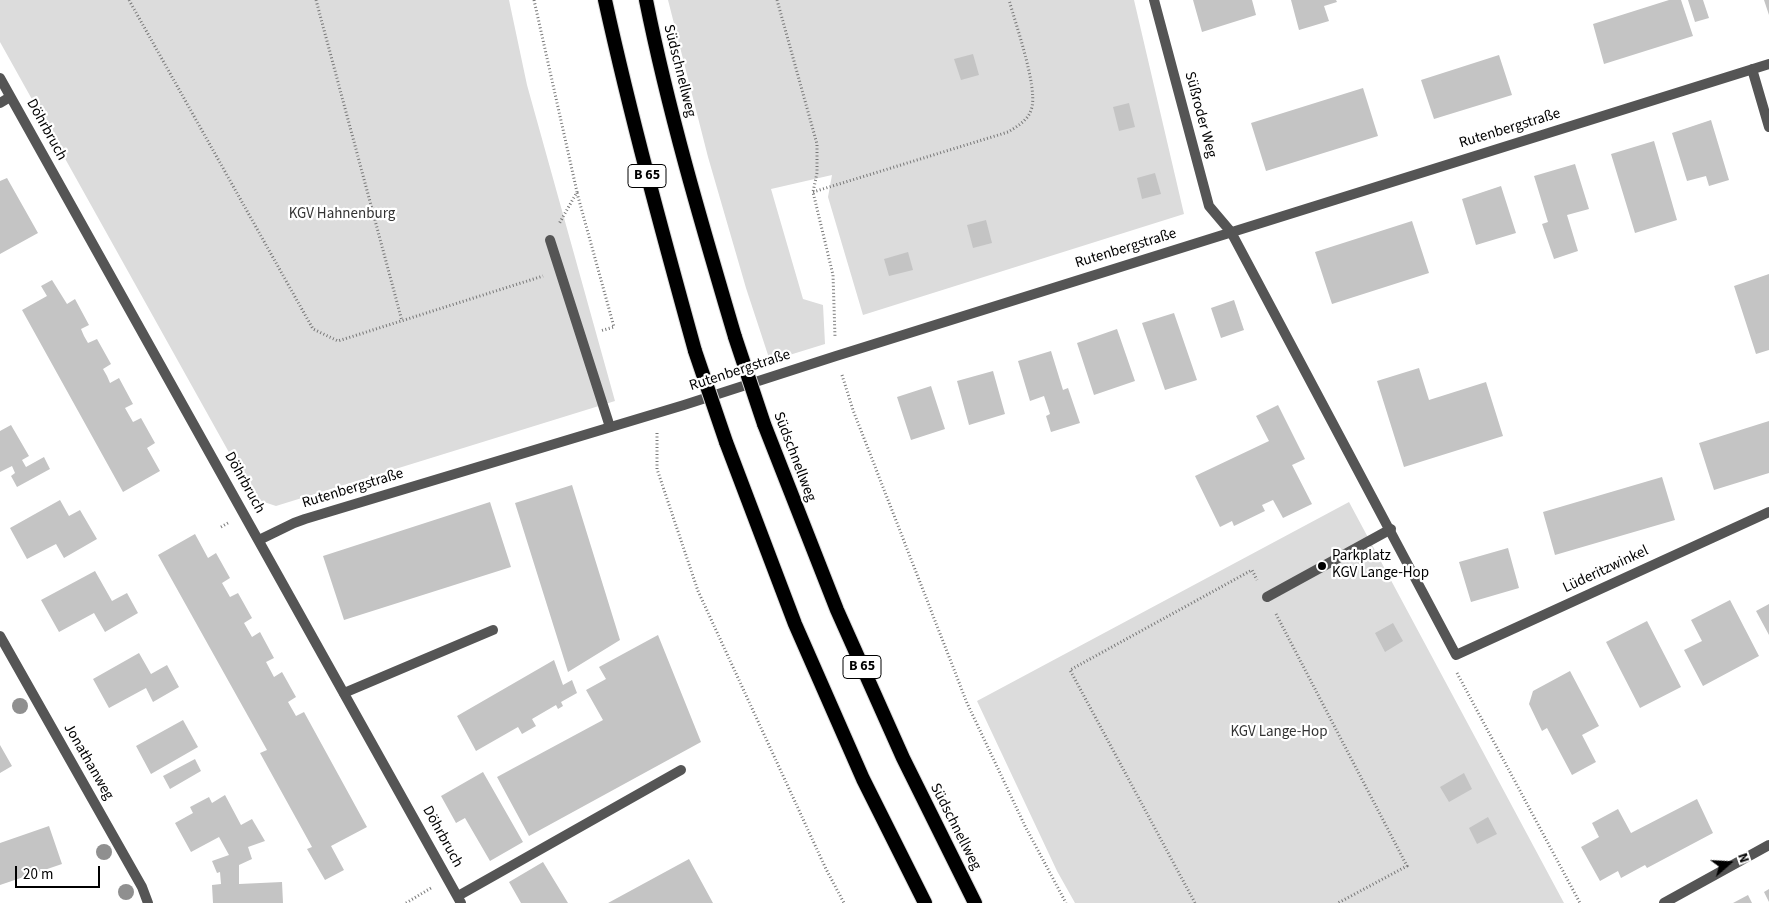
<!DOCTYPE html>
<html>
<head>
<meta charset="utf-8">
<style>
  body { margin:0 }
  #map { position:relative; width:1769px; height:903px; overflow:hidden; background:#fff; font-family:"Source Sans 3",sans-serif }
  canvas { display:block }
  .north { position:absolute; left:1704px; top:838px; width:50px; height:50px; -webkit-text-stroke:4px #fff; paint-order:stroke; rotate:71deg; font-size:14px; font-weight:700; line-height:20px; text-align:center; color:#000 }
  .north::after { content:''; display:block; margin:auto; width:18px; height:22px; background:#000; clip-path:polygon(50% 0,100% 100%,50% 72%,0 100%) }
  .scale { position:absolute; left:15px; top:866px; width:85px; height:22px; box-sizing:border-box; border:2px solid #000; border-top:0; padding-left:6px; font-size:15px; line-height:18px; white-space:nowrap; color:#000; -webkit-text-stroke:4px #fff; paint-order:stroke }
</style>
</head>
<body>
<div id="map">
<canvas width="1769" height="903"></canvas>
<div class="north">N</div>
<div class="scale">20 m</div>
</div>
<script>
const g = document.querySelector('canvas').getContext('2d');
g.lineJoin = 'round';
function paint(path, color) { g.fillStyle = color; g.fill(path, 'evenodd'); }
function trace(path, color, width, dash) { g.strokeStyle = color; g.lineWidth = width; g.lineCap = dash ? 'butt' : 'round'; g.setLineDash(dash || []); g.stroke(path); }
function write(font, color, halo, rows, align = 'center') {
  g.font = font + ' "Source Sans 3",sans-serif'; g.lineWidth = 4.5; g.setLineDash([]); g.textBaseline = 'middle'; g.strokeStyle = halo; g.fillStyle = color; for (const [text, x, y, turn = 0] of rows) {
    g.save(); g.translate(x, y); g.rotate((+turn || 0) * Math.PI / 180); g.textAlign = isNaN(turn) ? turn : align; if (halo) g.strokeText(text, 0, 0); g.fillText(text, 0, 0); g.restore();
  }
}
paint(new Path2D(`
  M0 0H509L527 85 615 401 276 506 255 499 0 42Z
  M668 0H1134L1184 214 863 315 828 197 832 175 771 189 803 299 823 305 825 344 770 361 746 288 708 157Z
  M1349 502 1564 903H1075L1057 871 977 701Z`), '#dcdcdc');
paint(new Path2D(`
  M1193 0H1252L1256 15 1202 32Z
  M1291 0H1336L1337 2 1324 6 1329 21 1299 30Z
  M1669 0H1681L1693 36 1604 64 1593 24Z
  M1688 0H1703L1709 18 1695 22Z
  M1764 0H1769V15Z
  M973 54 979 75 961 80 954 59Z
  M1499 55 1512 95 1434 119 1421 80Z
  M1363 88 1378 136 1266 171 1251 123Z
  M1129 103 1135 127 1119 131 1113 107Z
  M1711 120 1729 180 1709 186 1706 176 1687 181 1672 133Z
  M1654 141 1677 220 1635 233 1611 154Z
  M1575 164 1589 209 1567 215 1578 251 1554 259 1542 224 1548 222 1534 176Z
  M1155 173 1161 194 1142 199 1137 178Z
  M7 178 38 233 0 254V181Z
  M1501 186 1516 233 1476 245 1462 199Z
  M986 220 992 243 973 248 967 225Z
  M1412 221 1429 273 1332 304 1315 252Z
  M908 252 913 270 889 276 884 259Z
  M1769 274V350L1756 354 1734 286Z
  M52 280 67 304 75 299 89 325 81 329 84 336 88 343 97 339 111 364 103 369 107 376 110 383 119 378 133 404 125 408 133 422 141 418 155 443 147 448 160 471 123 492 22 310 47 296 41 286Z
  M1234 300 1244 330 1221 338 1211 308Z
  M1174 313 1197 380 1165 390 1142 323Z
  M1117 329 1135 381 1094 395 1077 343Z
  M1051 351 1063 390 1068 388 1080 423 1051 432 1046 416 1050 414 1044 396 1030 401 1018 361Z
  M1419 368 1429 400 1486 382 1503 436 1404 467 1377 381Z
  M993 371 1005 414 969 425 957 381Z
  M931 386 945 429 911 440 897 397Z
  M1278 405 1305 459 1292 465 1312 504 1283 518 1273 500 1262 505 1265 511 1234 526 1232 521 1220 527 1195 476 1269 441 1256 416Z
  M1769 421V473L1714 490 1699 443Z
  M11 425 29 456 22 460 26 467 44 457 50 469 17 487 11 476 15 473 12 466 0 472V431Z
  M1662 477 1675 520 1555 555 1543 512Z
  M572 485 620 640 568 672 515 503Z
  M60 500 69 516 80 510 97 539 64 558 56 544 27 559 10 528Z
  M490 502 511 567 344 620 323 556Z
  M195 534 208 558 216 553 230 578 222 583 230 597 238 593 252 618 244 623 252 637 260 632 274 658 266 662 274 677 282 672 296 697 288 702 296 716 304 712 367 827 331 846 344 870 325 880 307 849 312 847 260 753 267 750 158 555Z
  M1508 548 1519 588 1471 602 1459 562Z
  M95 571 112 601 127 593 138 613 105 632 94 613 59 632 41 600Z
  M1730 600 1759 656 1703 686 1684 650 1702 641 1691 620Z
  M1769 604V635L1756 611Z
  M1647 621 1681 687 1640 708 1606 642Z
  M1393 623 1403 641 1385 652 1375 633Z
  M658 635 701 742 529 836 497 777 603 720 586 690 606 679 599 667Z
  M139 653 151 674 167 665 179 687 153 702 146 688 109 708 93 679Z
  M554 660 563 685 572 680 577 693 561 702 563 706 558 709 556 705 532 719 536 726 522 734 518 727 476 751 457 716Z
  M1570 671 1599 726 1582 735 1596 762 1572 775 1547 728 1542 731 1529 704 1533 691Z
  M183 720 198 747 151 774 136 746Z
  M0 745 12 766 0 773Z
  M195 759 201 771 170 789 163 776Z
  M483 772 523 842 490 861 465 818 456 823 441 796Z
  M1464 773 1472 789 1449 802 1440 787Z
  M225 795 241 825 252 819 265 841 248 847 252 859 239 865V884L282 882 283 903H213L212 885 221 884 220 872 217 873 212 861 229 855 219 837 191 852 175 823 193 813 190 807 209 797 212 803Z
  M1697 799 1713 833 1647 868 1645 865 1621 878 1618 871 1600 881 1581 847 1599 837 1592 823 1618 809 1631 833Z
  M1488 817 1497 834 1477 844 1469 828Z
  M49 826 62 864 0 885V843Z
  M689 859 713 903H608Z
  M543 862 568 903H521L509 882Z
  M1769 889V902L1764 892Z
  M1748 895 1752 903H1733Z`), '#c4c4c4');
const trunk = new Path2D(`
  M605 0C631 118 663 235 695 351
  M646 0C669 114 702 225 735 337
  M764 424 837 610 903 758 975 903
  M726 442 795 624 863 779 925 903`);
trace(trunk, '#dbdbdb', 16);
trace(new Path2D(`
  M129 0 313 329 338 341 543 276
  M316 0 402 321
  M534 0 577 192 559 224
  M777 0 817 144V173L813 192 833 275 835 337
  M813 192 1008 132C1018 126 1029 120 1032 107 1037 85 1016 25 1009 0
  M577 193 614 327 600 331
  M842 375 853 410 967 703 1025 826 1066 903
  M657 433V469L698 591 826 869 844 903
  M221 527 228 523
  M1276 614 1407 866 1338 903
  M1457 673 1580 903
  M406 903 431 888
  M1195 903 1070 670 1252 570 1257 580`), '#777', 3, [1, 2.5]);
trace(new Path2D(`
  M550 240 610 427
  M1267 597 1391 529
  M344 693 493 630
  M458 896 681 770`), '#555', 10);
trace(new Path2D(`
  M1154 0 1209 206 1231 232 1456 655 1769 512
  M1752 69 1769 127
  M0 78 461 903
  M0 103 10 97
  M259 540 294 523 305 519 684 405 836 356 1769 64
  M0 636 142 887 148 903
  M1664 903 1769 845`), '#555', 10);
trace(trunk, '#000', 14);
const trunkBridge = new Path2D(`
  M735 337 764 424
  M695 351 726 442`);
trace(trunkBridge, '#dbdbdb', 16, []);
trace(trunkBridge, '#000', 14);
g.fillStyle = '#8f8f8f';
for (const [x, y] of [
  [20,706],
  [104,852],
  [126,892]
]) { g.beginPath(); g.arc(x, y, 8, 0, 2 * Math.PI); g.fill(); }
for (const [x, y, r, color] of [
  [1322,566,5,"#000"]
]) { const dot = new Path2D(); dot.arc(x, y, r, 0, 2 * Math.PI); g.fillStyle = color; g.fill(dot); trace(dot, '#fff', 2); }
for (const [x, y, w] of [
  [647,176,38],
  [862,667,38]
]) { const box = new Path2D(); box.roundRect(x - w / 2, y - 11.5, w, 23, 4); g.fillStyle = '#fff'; g.fill(box); trace(box, '#000', 1); }
write('bold 14px', '#000', null, [
  ["B 65",647,176],
  ["B 65",862,667]
]);
write('15px', '#000', '#fff', [
  ["Südschnellweg",679,71,76],
  ["Süßroder Weg",1200,115,75],
  ["Rutenbergstraße",1510,129,-17],
  ["Döhrbruch",46,130,61],
  ["Rutenbergstraße",1126,249,-17],
  ["Rutenbergstraße",740,371,-18],
  ["Südschnellweg",794,457,69],
  ["Döhrbruch",244,483,61],
  ["Rutenbergstraße",353,489,-17],
  ["Lüderitzwinkel",1606,570,-25],
  ["Jonathanweg",88,762,60],
  ["Südschnellweg",955,827,63],
  ["Döhrbruch",442,837,61]
]);
write('15px', '#333', '#fff', [
  ["KGV Hahnenburg",342,215],
  ["KGV Lange-Hop",1279,733]
]);
write('15px', '#000', '#fff', [
  ["Parkplatz",1332,557],
  ["KGV Lange-Hop",1332,574]
], 'left');
</script>
</body>
</html>
